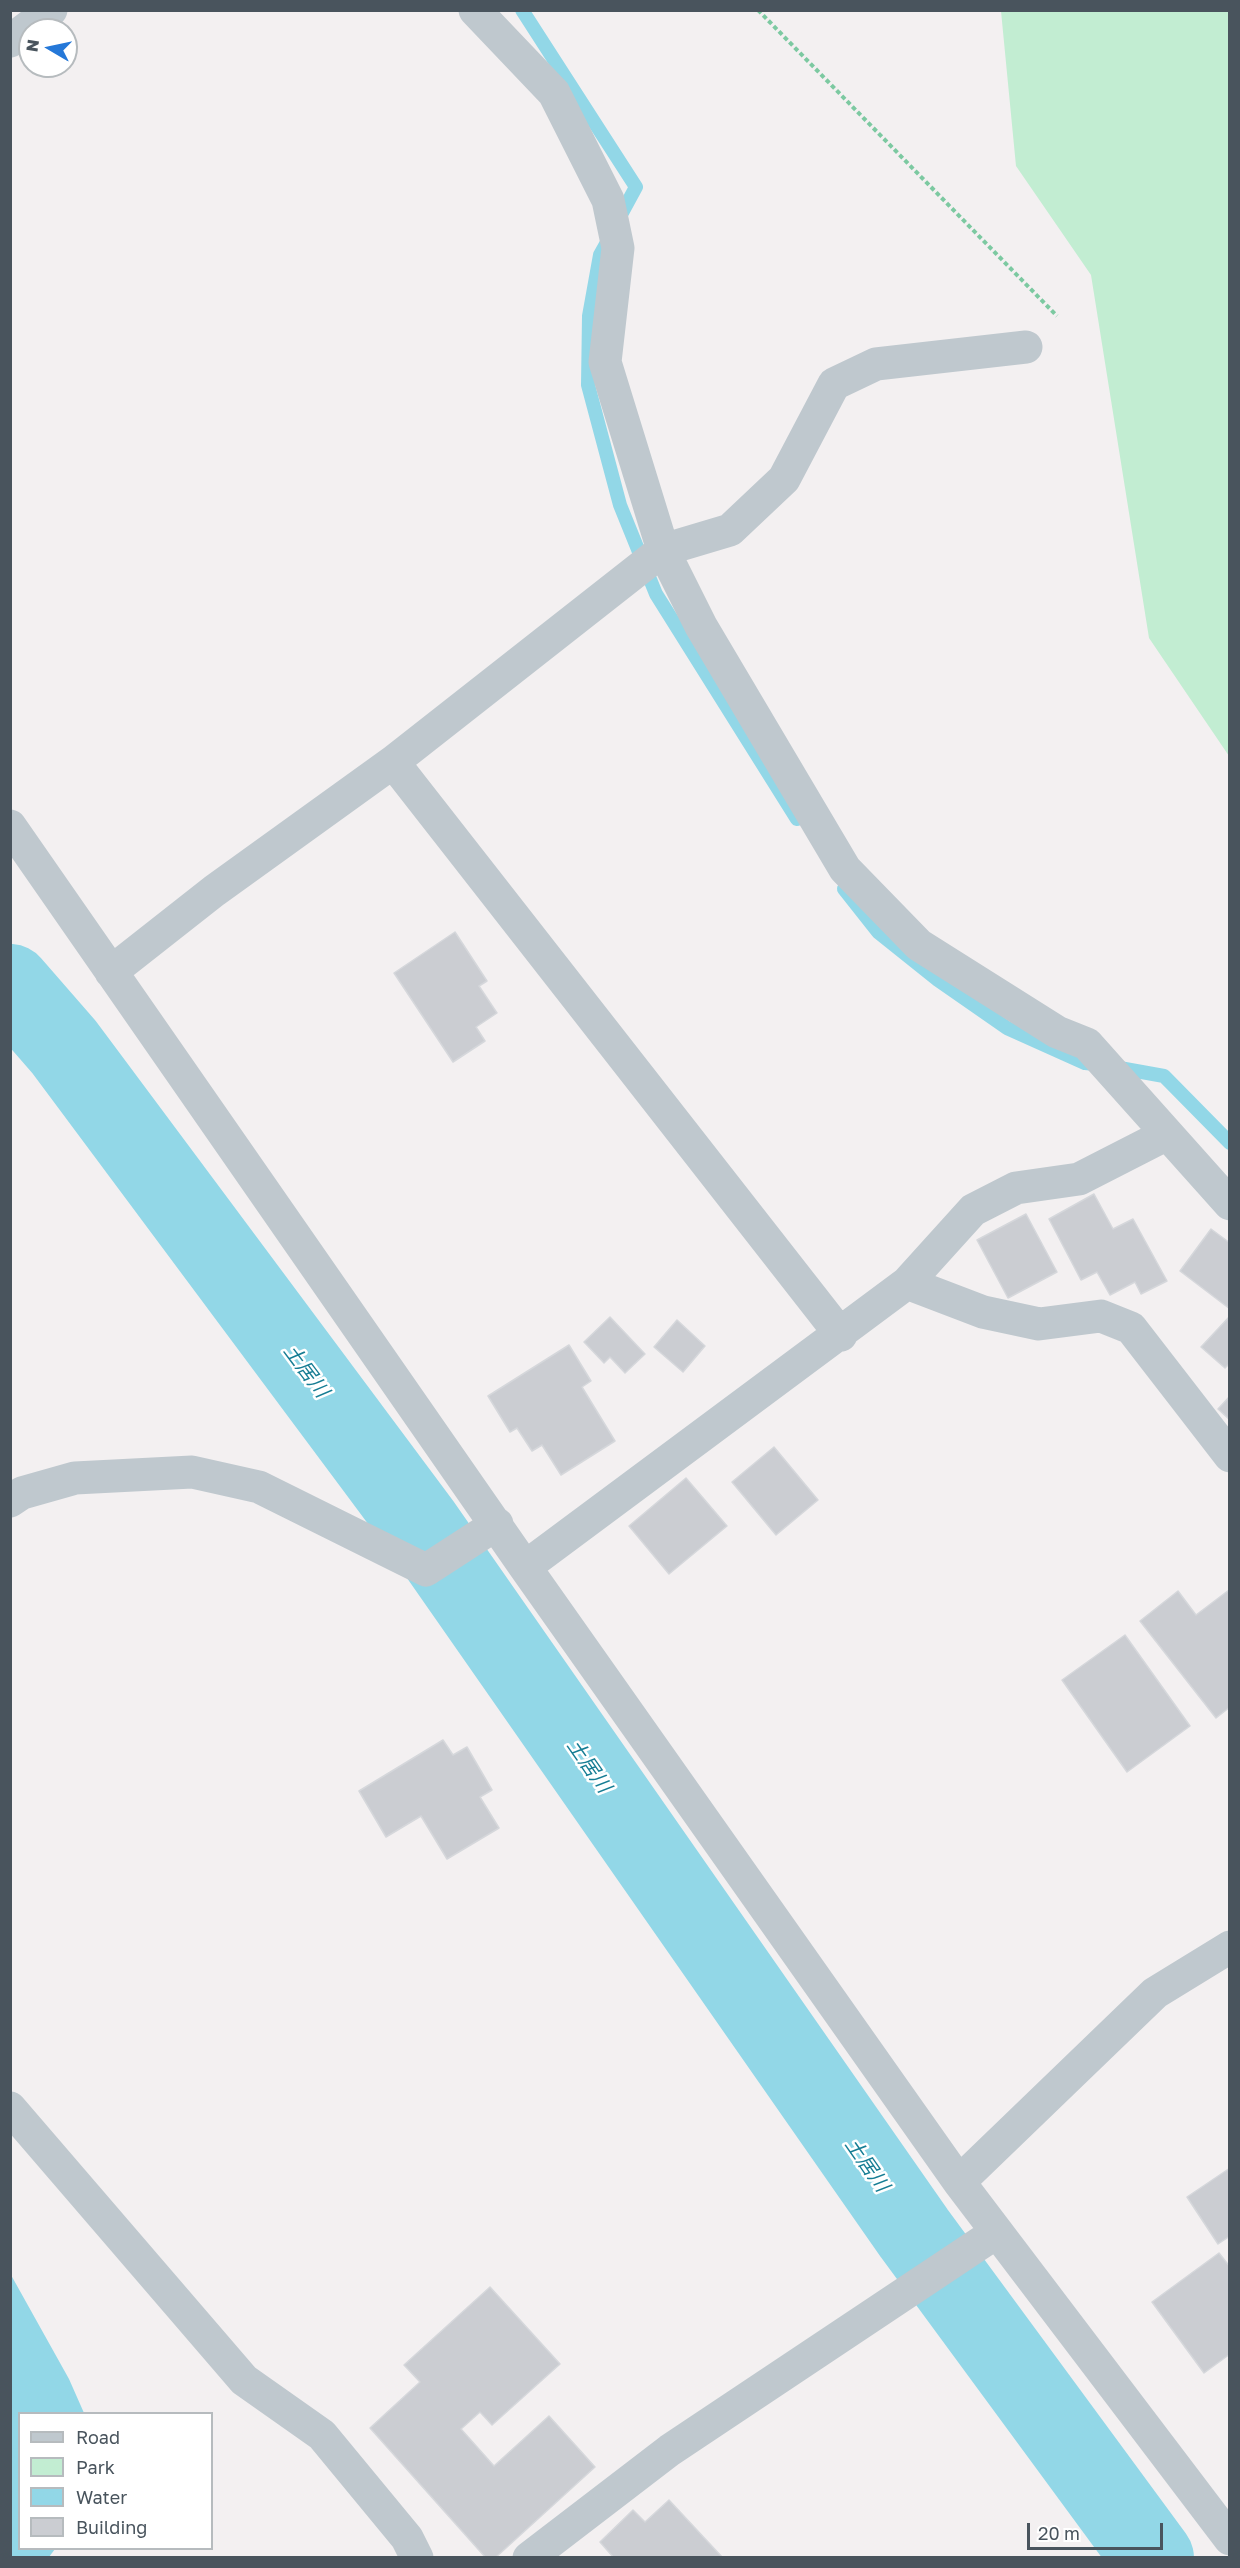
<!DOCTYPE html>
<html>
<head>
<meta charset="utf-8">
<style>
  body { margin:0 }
  #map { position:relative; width:1240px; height:2568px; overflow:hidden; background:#f3f0f1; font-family:"Golos Text",sans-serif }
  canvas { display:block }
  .frame { position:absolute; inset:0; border:12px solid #49545d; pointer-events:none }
  .legend { position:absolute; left:18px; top:2412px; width:195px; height:138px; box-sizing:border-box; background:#fff; border:2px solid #b6bbbe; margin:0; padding:8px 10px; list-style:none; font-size:18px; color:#49545d }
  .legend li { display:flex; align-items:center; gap:12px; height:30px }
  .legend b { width:30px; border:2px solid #b6bbbe }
  .north { position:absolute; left:18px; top:18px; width:60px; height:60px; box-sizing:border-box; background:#fff; border:2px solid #b6bbbe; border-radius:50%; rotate:279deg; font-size:16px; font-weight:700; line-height:24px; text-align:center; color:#49545d }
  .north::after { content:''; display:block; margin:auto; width:21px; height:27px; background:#2578d8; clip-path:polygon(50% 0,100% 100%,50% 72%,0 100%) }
  .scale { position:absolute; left:1027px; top:2523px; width:136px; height:27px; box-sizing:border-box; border:3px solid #49545d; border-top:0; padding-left:8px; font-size:18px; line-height:21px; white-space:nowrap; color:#49545d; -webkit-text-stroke:4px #fff; paint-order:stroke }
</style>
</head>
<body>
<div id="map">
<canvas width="1240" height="2568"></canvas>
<div class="frame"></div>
<ul class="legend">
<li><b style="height:8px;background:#bfc8ce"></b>Road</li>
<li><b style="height:16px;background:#c2edd2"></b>Park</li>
<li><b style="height:16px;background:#92d7e7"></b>Water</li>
<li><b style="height:16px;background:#cbcdd2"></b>Building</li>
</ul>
<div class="north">N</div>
<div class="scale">20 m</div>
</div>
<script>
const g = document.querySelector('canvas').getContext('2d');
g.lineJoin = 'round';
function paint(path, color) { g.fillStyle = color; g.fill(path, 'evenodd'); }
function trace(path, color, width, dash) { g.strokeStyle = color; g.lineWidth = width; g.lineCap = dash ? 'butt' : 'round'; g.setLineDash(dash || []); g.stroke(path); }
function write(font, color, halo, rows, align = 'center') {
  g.font = font + ' "Golos Text","Noto Sans JP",sans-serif'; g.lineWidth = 5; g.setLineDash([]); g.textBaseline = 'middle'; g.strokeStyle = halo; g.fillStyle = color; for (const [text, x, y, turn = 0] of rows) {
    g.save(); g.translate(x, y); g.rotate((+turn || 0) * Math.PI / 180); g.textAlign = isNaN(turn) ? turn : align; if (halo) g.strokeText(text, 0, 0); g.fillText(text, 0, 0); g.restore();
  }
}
paint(new Path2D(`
  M1001 11H1229V756L1149 638 1091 275 1016 166Z`), '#c2edd2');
paint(new Path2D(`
  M11 2275 69 2379 84 2413 20 2414V2548L55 2549 49 2557H11Z`), '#92d7e7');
trace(new Path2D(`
  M522 10 636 187 617 222
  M609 239 600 255 589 316 588 385 620 505 656 594 797 819
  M844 889 878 932 938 980 1007 1028 1085 1063 1095 1064
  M1114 1067 1164 1076 1230 1143`), '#92d7e7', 14);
trace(new Path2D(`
  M10 985 64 1047 420 1525 914 2233 1153 2558`), '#92d7e7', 82);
const building = new Path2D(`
  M455 932 487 981 479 986 497 1013 476 1027 485 1041 453 1062 394 973Z
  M1094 1194 1113 1229 1133 1219 1167 1281 1141 1294 1135 1282 1110 1295 1097 1272 1081 1280 1049 1219Z
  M1026 1214 1057 1272 1008 1298 977 1240Z
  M1211 1229 1230 1243V1309L1180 1271Z
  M1230 1316V1363L1225 1368 1201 1347Z
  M610 1317 645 1354 625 1373 610 1357 604 1363 584 1342Z
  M677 1320 705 1346 683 1372 654 1347Z
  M569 1345 591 1381 582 1387 615 1441 561 1475 542 1445 532 1451 517 1428 510 1432 488 1396Z
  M1230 1396V1420L1218 1409Z
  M774 1447 818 1500 776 1535 732 1482Z
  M686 1478 727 1526 669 1574 629 1526Z
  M1229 1590 1230 1707 1216 1718 1140 1621 1178 1591 1196 1615Z
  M1125 1635 1190 1726 1127 1772 1062 1680Z
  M443 1740 453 1755 467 1747 492 1790 480 1797 499 1828 447 1859 421 1816 386 1837 359 1791Z
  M1230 2168V2236L1218 2244 1187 2197Z
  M1219 2253 1230 2267V2354L1204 2373 1152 2302Z
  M490 2287 560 2364 492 2425 480 2412 461 2429 494 2466 549 2416 595 2467 495 2558H486L370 2428 420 2382 404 2365Z
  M669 2500 723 2558H614L600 2542 633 2510 645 2522Z`);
paint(building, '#cbcdd2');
trace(building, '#d5d7db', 1.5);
trace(new Path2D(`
  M758 10 1057 316`), '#7cc9a1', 4, [4.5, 3]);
trace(new Path2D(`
  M475 10 554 93 608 200 618 248 605 362 663 550 701 626 845 869 919 945 1057 1032 1087 1044 1230 1204
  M10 41 51 10
  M393 762 841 1335
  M10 826 525 1567 959 2182 1230 2539
  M111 972 214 891 393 762 663 550 730 530 784 479 834 384 876 364 1026 347
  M907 1283 973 1210 1016 1188 1079 1179 1165 1135
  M10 1501 22 1493 75 1478 192 1472 259 1487 426 1570 497 1524
  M525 1567 907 1283 983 1312 1039 1324 1101 1316 1131 1328 1230 1456
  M10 2108 244 2380 322 2435 407 2538 417 2558
  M959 2182 1155 1993 1230 1947
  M529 2558 670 2450 997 2232`), '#bfc8ce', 33);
write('italic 20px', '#167d94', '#fff', [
  ["土居川",306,1371,53],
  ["土居川",589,1766,55],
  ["土居川",867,2165,55]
]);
</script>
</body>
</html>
